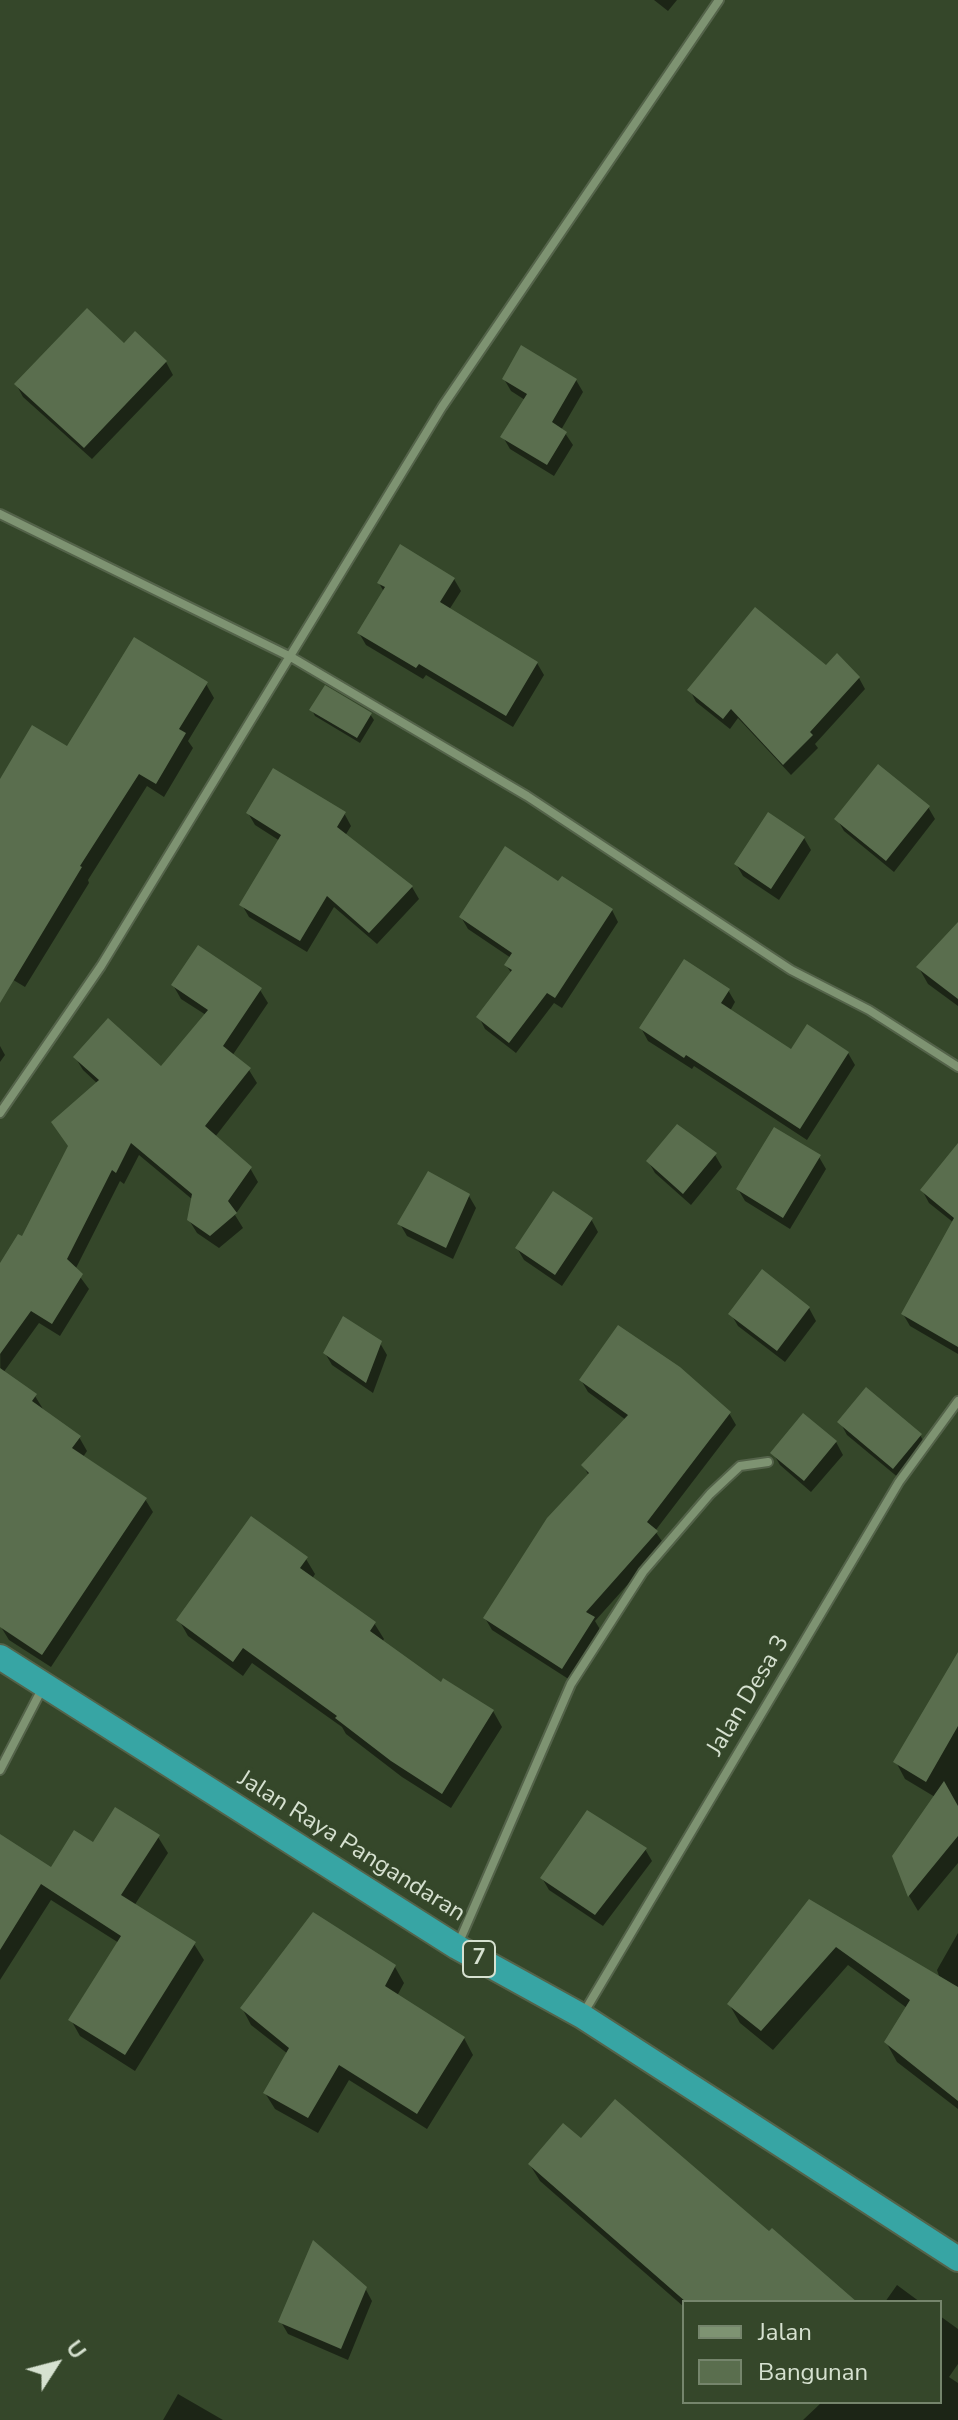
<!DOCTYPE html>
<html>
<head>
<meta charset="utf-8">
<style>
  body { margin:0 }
  #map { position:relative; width:958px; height:2420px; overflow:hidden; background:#35472a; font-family:"Nunito Sans",sans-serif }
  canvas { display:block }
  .legend { position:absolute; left:682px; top:2300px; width:260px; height:104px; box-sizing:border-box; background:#35472a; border:2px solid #75856c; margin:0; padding:10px 14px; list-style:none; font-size:24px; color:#d6e1d0 }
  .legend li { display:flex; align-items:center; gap:16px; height:40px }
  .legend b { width:40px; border:2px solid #75856c }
  .north { position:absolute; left:16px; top:2324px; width:80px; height:80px; -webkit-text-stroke:6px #35472a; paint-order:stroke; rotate:54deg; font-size:22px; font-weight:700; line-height:32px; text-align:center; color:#d6e1d0 }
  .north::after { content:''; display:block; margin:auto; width:28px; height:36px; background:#d6e1d0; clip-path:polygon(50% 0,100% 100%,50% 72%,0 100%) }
</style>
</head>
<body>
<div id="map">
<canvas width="958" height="2420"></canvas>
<ul class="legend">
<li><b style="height:10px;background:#7e9372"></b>Jalan</li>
<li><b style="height:22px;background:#5a6e4e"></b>Bangunan</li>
</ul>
<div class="north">U</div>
</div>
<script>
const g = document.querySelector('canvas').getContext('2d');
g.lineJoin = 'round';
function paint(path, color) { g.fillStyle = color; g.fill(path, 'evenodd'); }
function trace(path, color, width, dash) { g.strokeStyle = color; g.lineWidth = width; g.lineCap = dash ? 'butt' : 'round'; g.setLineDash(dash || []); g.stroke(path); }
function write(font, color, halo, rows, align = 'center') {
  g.font = font + ' "Nunito Sans",sans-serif'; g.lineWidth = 7; g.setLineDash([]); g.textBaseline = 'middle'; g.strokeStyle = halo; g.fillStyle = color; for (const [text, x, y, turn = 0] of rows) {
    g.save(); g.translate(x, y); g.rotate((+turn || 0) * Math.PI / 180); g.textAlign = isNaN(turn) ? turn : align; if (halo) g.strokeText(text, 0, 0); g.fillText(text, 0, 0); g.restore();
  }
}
paint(new Path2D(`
  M654 0H677L668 11Z
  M124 346 166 362 173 375 92 459 23 397 16 384Z
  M504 379 576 380 583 392 561 430 565 433 573 445 554 476 510 449 503 437 525 400 511 391Z
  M454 579 461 591 449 610 537 663 544 675 513 727 426 675 423 679 366 645 359 633 384 592 379 583Z
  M826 667 859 678 865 689 815 744 818 748 791 775 738 718 730 729 696 702 690 690Z
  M206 684 214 698 188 741 193 748 164 797 147 786 88 880 89 883 25 987 0 972V783L67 748Z
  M312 710 370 714 374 720 360 743 315 716Z
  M928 807 935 819 894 872 844 831 837 819Z
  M248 813H344L351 826 345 836 412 887 419 899 377 944 334 907 307 952 249 917 242 905 280 841 255 825Z
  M804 838 811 850 779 900 743 876 736 864Z
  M559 884 612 910 618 922 562 1008 554 1003 516 1053 485 1029 479 1017 512 974 506 965 511 958 468 929 461 917Z
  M958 939V1006L928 984 919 968Z
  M173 985 260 990 268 1003 232 1056 249 1070 257 1083 215 1137 250 1168 258 1182 235 1215 243 1228 219 1248 197 1233 189 1220 193 1200 139 1155 124 1184 120 1181 75 1270 89 1289 60 1336 39 1323 3 1373 35 1396 43 1409 79 1437 87 1451 83 1457 145 1499 153 1512 51 1667 9 1640 1 1627 0 1267 23 1239 69 1147 98 1084 83 1070 75 1057 161 1068 206 1015 181 999Z
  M728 990 735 1002 730 1011 791 1052 848 1053 855 1065 807 1140 694 1066 692 1069 648 1041 641 1028Z
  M0 1046 5 1055 0 1062Z
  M715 1155 722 1167 691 1205 655 1173 648 1161Z
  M819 1157 826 1169 790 1229 745 1201 738 1189Z
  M958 1172V1354L910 1326 903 1314 954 1223 929 1203 922 1190Z
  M469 1196 476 1208 453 1259 407 1236 400 1224Z
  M591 1219 598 1232 562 1286 524 1260 517 1248Z
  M809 1308 816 1321 785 1362 738 1326 731 1314Z
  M380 1343 387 1355 373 1393 332 1365 325 1353Z
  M581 1380 729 1413 736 1425 655 1531 664 1544 595 1621 601 1631 570 1680 492 1630 485 1618 589 1476 583 1465 626 1420 588 1392Z
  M840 1422 920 1435 927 1447 900 1479 847 1435Z
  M836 1442 843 1455 811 1492 780 1465 773 1453Z
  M306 1559 315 1574 312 1579 374 1623 384 1639 382 1642 441 1685 493 1711 502 1727 451 1808 402 1777 346 1734 342 1727 252 1663 243 1676 188 1636 179 1620Z
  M958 1676V1863L918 1911 909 1896 894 1856 935 1797 905 1779 896 1762Z
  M0 1837 52 1869 94 1845 158 1837 168 1853 134 1906 194 1944 204 1960 135 2071 80 2036 71 2020 119 1943 51 1900 0 1980Z
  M645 1849 652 1861 603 1926 549 1890 542 1878Z
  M810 1902 940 1979 937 1970 958 1933V2109L897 2062 886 2042 907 2008 848 1965 773 2050 740 2023 729 2004Z
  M395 1967 404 1983 397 1996 464 2038 473 2055 427 2129 349 2080 318 2133 275 2109 265 2093 288 2054 251 2025 242 2008Z
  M581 2141 769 2234 854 2302H684V2307L540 2181 530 2165Z
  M897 2285 920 2302H885Z
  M365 2288 372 2301 348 2360 288 2334 281 2322Z
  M940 2316 958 2329V2364L949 2377 958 2383V2420H803L822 2402H940Z
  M178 2394 223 2420H163Z`), '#0007');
paint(new Path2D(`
  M87 308 124 343 135 331 167 361 84 448 14 384Z
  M521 345 577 379 552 422 567 432 547 465 500 437 527 394 502 379Z
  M400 544 455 578 440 602 538 662 506 716 419 664 416 668 357 633 385 587 377 583Z
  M755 607 826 665 837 653 860 677 810 732 813 735 783 765 731 709 723 719 687 690Z
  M134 637 208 682 179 729 186 733 156 784 139 774 80 866 82 867 0 1003V779L32 725 67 746Z
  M325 685 372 713 357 738 309 710Z
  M878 764 930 806 886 861 834 819Z
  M273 768 346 812 337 827 413 886 369 933 327 896 300 941 239 905 281 835 246 813Z
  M768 812 805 837 771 889 734 864Z
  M505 846 558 881 562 876 613 909 555 998 547 993 509 1043 476 1017 512 970 504 965 512 953 459 917Z
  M958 922V999L916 967Z
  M198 945 262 988 223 1046 251 1068 205 1126 252 1167 228 1201 237 1213 210 1236 187 1220 192 1194 131 1143 116 1173 112 1170 67 1259 83 1274 52 1324 31 1311 0 1354V1263L18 1234 22 1236 68 1146 51 1122 99 1080 73 1057 108 1018 161 1066 208 1010 171 985Z
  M684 959 730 989 721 1003 791 1049 807 1024 849 1052 800 1129 686 1055 684 1058 639 1028Z
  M677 1124 717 1153 683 1194 646 1161Z
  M774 1127 821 1155 783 1218 736 1189Z
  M958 1143V1347L901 1314 954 1218 920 1190Z
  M428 1171 470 1194 446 1248 397 1224Z
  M553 1191 593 1218 555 1275 515 1248Z
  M762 1269 810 1307 777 1351 728 1314Z
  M343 1316 382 1341 366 1383 323 1353Z
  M618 1325 680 1367 731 1412 647 1522 658 1531 586 1612 595 1617 562 1669 483 1618 547 1518 589 1473 581 1465 628 1415 579 1380Z
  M0 1368 37 1394 32 1401 81 1436 72 1448 147 1498 42 1655 0 1627Z
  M866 1387 922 1434 893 1469 837 1422Z
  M803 1413 837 1441 804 1481 770 1453Z
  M251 1516 308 1557 300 1568 376 1622 370 1631 441 1682 443 1678 494 1710 442 1794 391 1761 335 1718 337 1716 243 1648 233 1662 176 1620Z
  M958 1652V1726L926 1782 893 1762Z
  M944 1781 958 1806V1836L908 1897 892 1856Z
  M115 1807 160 1835 121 1895 196 1942 125 2055 68 2020 121 1936 41 1884 0 1950V1834L51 1867 74 1830 93 1842Z
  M587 1810 647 1848 595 1915 540 1878Z
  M809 1899 958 1987V2101L884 2042 910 2000 836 1947 761 2031 727 2004Z
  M313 1912 396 1965 385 1986 465 2037 417 2114 339 2065 308 2118 263 2093 289 2048 240 2008Z
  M615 2099 769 2231 772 2228 857 2302H686L528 2164 563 2123 581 2138Z
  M313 2240 367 2287 341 2349 278 2322Z`), '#5a6e4e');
const street = new Path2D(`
  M0 514 291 657 527 796 791 970 869 1010 958 1067
  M0 1113 101 966 442 407 719 0
  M0 1770 43 1687
  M459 1942 571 1684 643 1572 710 1494 740 1466 768 1462
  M583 2014 899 1482 958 1401`);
const highway = new Path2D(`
  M0 1657 457 1947 582 2016 958 2259`);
trace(street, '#54634a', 12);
trace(highway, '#54634a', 28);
trace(street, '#7e9372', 8);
trace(highway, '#37a5a4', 24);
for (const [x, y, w] of [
  [479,1959,32]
]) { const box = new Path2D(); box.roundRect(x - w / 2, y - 18, w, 36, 6); g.fillStyle = '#35472a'; g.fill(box); trace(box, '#d6e1d0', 2); }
write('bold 22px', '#d6e1d0', null, [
  ["7",479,1959]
]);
write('24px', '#d6e1d0', '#35472a', [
  ["Jalan Desa 3",749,1696,-59],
  ["Jalan Raya Pangandaran",351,1847,32]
]);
</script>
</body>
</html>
